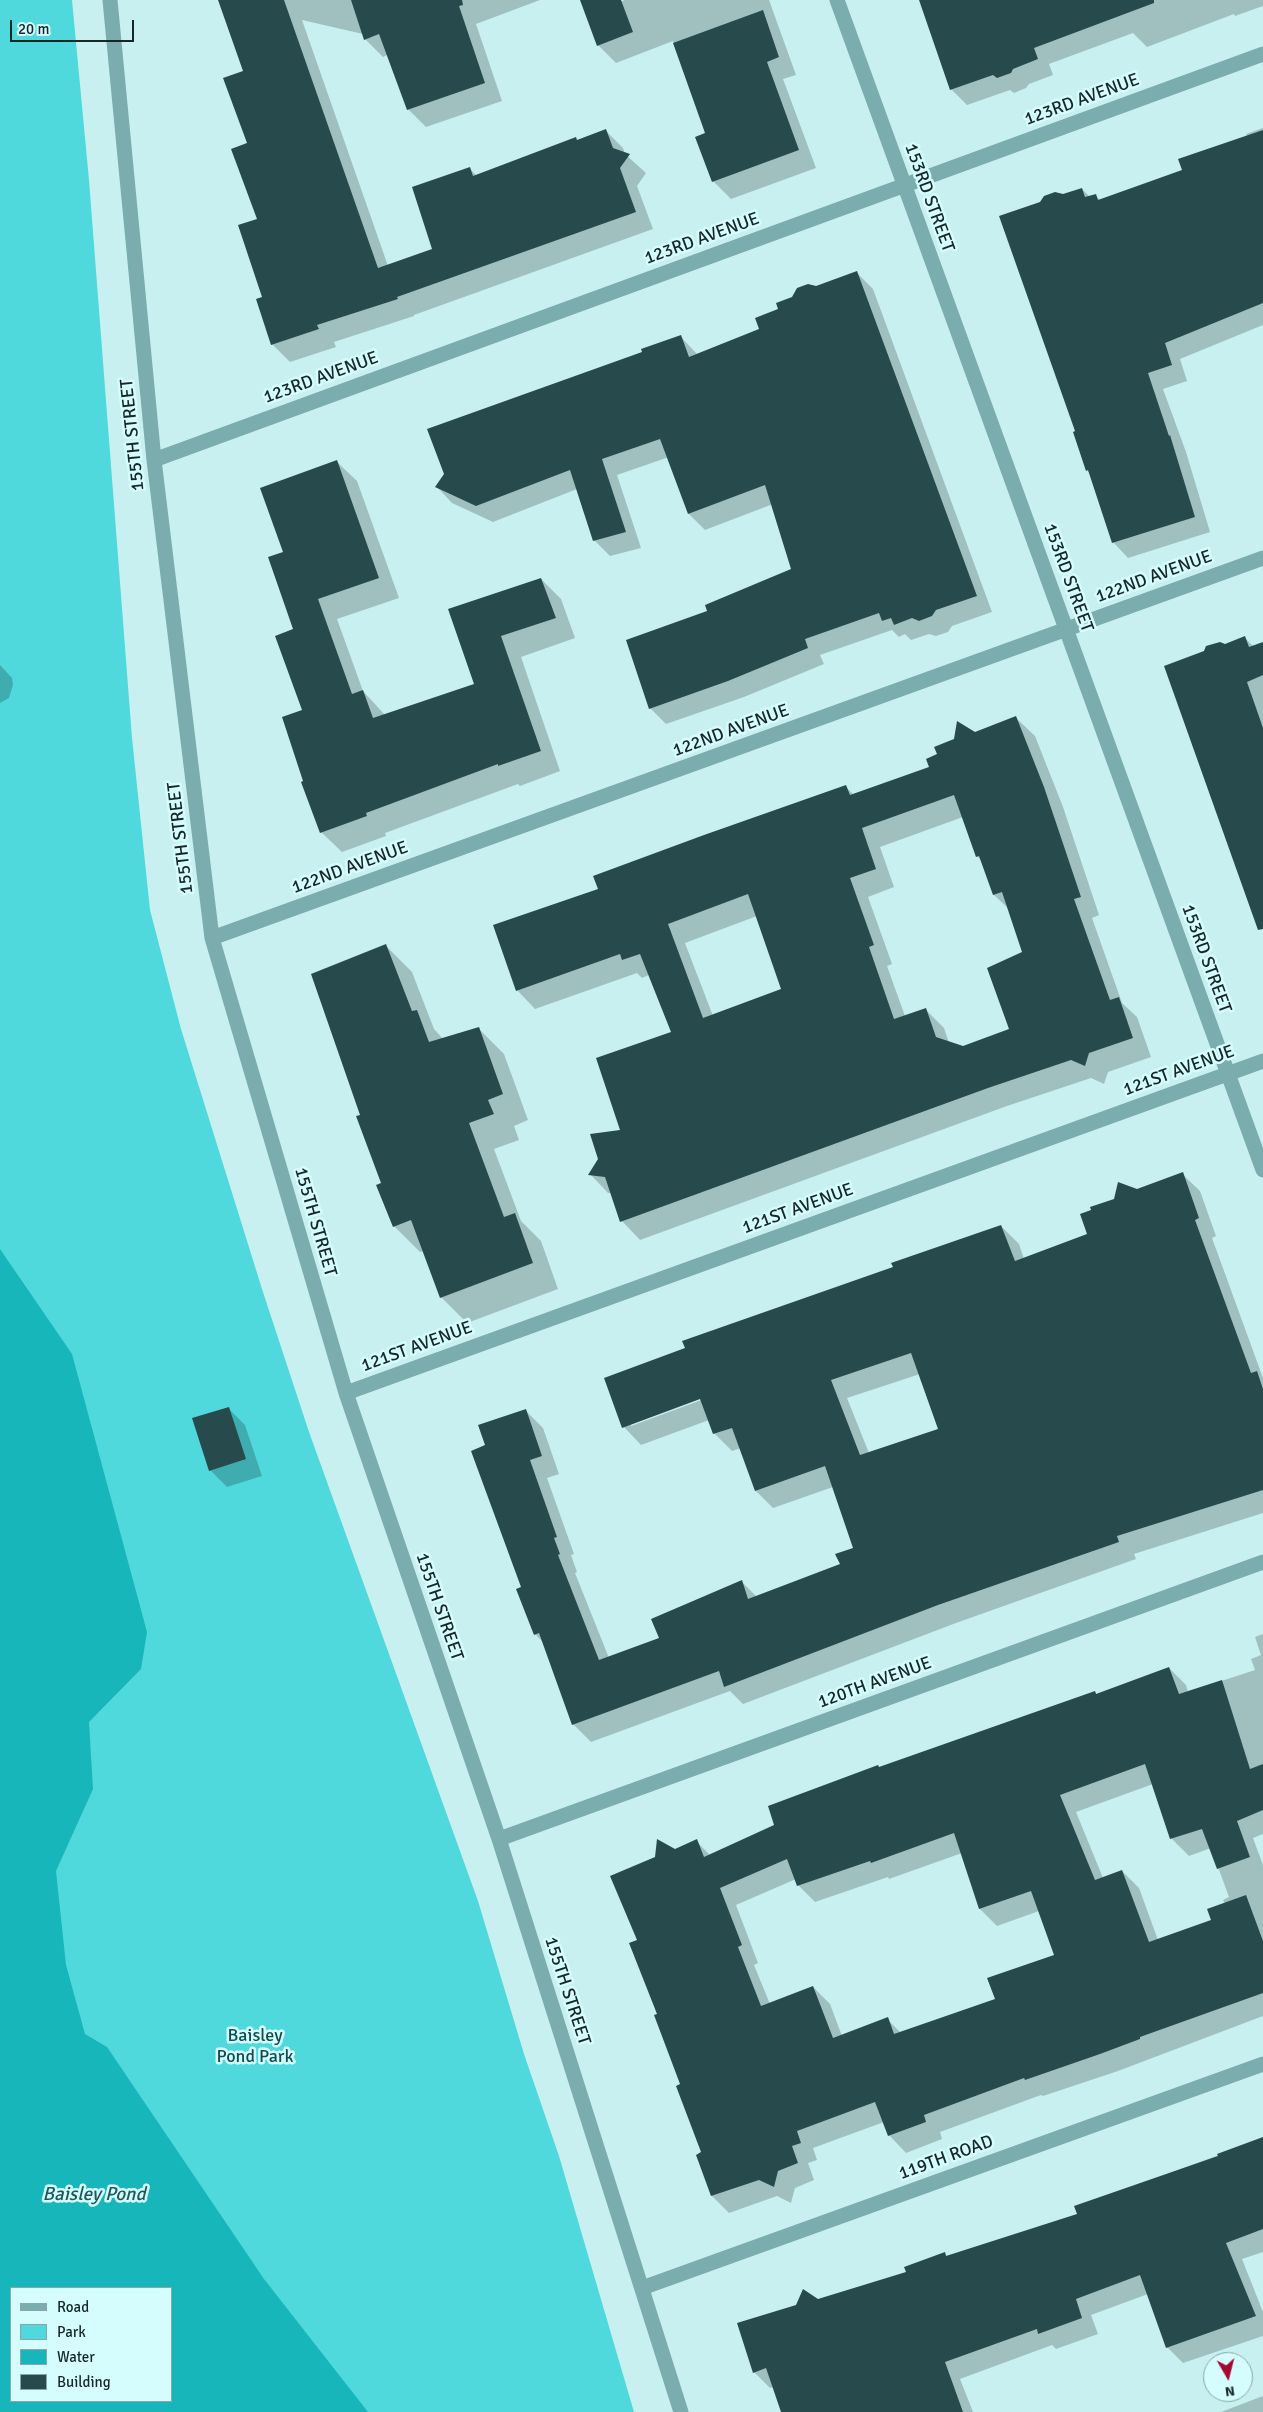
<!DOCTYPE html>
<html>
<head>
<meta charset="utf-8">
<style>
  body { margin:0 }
  #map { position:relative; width:1263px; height:2412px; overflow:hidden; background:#c8f0f0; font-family:Signika,sans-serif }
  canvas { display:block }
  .legend { position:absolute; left:10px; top:2287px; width:162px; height:115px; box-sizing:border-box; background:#d5fdfe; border:1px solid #89a7a8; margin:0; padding:6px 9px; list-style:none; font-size:15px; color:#172627 }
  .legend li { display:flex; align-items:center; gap:10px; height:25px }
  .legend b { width:25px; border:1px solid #89a7a8 }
  .north { position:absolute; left:1203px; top:2352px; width:50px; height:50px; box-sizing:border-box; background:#d5fdfe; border:1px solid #89a7a8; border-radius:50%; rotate:172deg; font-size:14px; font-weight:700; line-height:20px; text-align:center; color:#172627 }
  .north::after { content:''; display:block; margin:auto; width:18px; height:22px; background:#a5092f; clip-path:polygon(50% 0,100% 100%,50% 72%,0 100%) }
  .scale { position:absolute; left:10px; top:20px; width:124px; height:22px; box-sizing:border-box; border:2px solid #172627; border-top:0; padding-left:6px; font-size:15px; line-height:18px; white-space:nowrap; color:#172627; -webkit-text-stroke:4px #d5fdfe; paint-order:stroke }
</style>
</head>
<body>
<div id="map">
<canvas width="1263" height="2412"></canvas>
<ul class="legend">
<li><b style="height:6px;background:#7bacae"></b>Road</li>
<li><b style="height:14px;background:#4fd9dd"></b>Park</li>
<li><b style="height:14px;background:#17b6ba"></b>Water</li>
<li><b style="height:14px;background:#274b4c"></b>Building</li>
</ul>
<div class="north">N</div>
<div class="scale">20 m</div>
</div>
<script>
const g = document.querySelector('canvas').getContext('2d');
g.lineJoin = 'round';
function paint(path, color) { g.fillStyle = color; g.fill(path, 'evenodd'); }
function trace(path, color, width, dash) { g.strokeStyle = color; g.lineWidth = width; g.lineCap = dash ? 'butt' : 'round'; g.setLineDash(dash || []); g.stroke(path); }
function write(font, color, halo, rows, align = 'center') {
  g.font = font + ' Signika,sans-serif'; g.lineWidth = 5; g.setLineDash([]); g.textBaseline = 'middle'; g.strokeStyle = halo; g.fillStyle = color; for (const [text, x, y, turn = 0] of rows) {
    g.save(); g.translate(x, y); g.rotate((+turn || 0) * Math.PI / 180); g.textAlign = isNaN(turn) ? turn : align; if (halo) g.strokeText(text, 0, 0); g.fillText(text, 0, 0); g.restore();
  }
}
paint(new Path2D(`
  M0 0H72L89 180 132 738 150 910 181 1029 262 1289 309 1432 478 1901 524 2054 559 2156 634 2412H0ZM11 2288H171V2401H11Z`), '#4fd9dd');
paint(new Path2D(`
  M0 1249 72 1354 147 1632 141 1669 89 1722 93 1789 56 1871 66 1965 85 2034 107 2047 264 2279 368 2412H0ZM11 2288H171V2401H11Z`), '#17b6ba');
paint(new Path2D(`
  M225 0H540L476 24 502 101 426 127 408 109 387 55 383 57 365 39 363 34 302 20 388 266 434 250 470 169 477 176 606 131 623 148 625 154 646 173 637 186 653 229 414 315V316L334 342 336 347 290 362 272 344 264 298 258 220 248 144 245 72Z
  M625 0H769L796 75 783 79 816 168 731 199 713 181 706 134 673 41 616 63 598 45 586 14Z
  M920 0H1263V6L1235 16 1234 14 1147 47 1133 33 1049 64 1053 75 1029 84 1026 88 1014 93 1010 90 967 105 951 89Z
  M1263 128V325L1180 359 1187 381 1163 389 1186 452 1210 532 1128 558 1113 542 1091 475 1087 470 1076 432 1063 196 1082 189 1090 197 1095 195 1101 201 1184 171 1247 136 1246 134Z
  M857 273 873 289 992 612 952 626 948 632 936 636 929 634 911 640 905 634 899 637 892 630 820 655 824 664 744 697 666 724 650 708 708 612 793 570 773 504 705 530 689 514 669 457 617 475 641 548 610 556 594 540 577 489 493 522 452 503 437 487 643 353 681 337 697 354 760 329 779 310 816 287Z
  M336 461 357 481 399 598 337 619 363 691 385 715 475 685 449 610 541 579 561 599 575 638 521 657 560 771 520 786 518 784 385 833 386 836 342 852 321 832 305 782 303 711 285 553Z
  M1245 638 1254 647 1263 646V924L1225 645Z
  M0 665 12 678 13 685 9 698 0 703Z
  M1016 718 1035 736 1063 807 1099 915 1092 918 1122 1003 1137 1017 1151 1057 1108 1072 1104 1084 1091 1078 1007 1106 640 1240 622 1221 612 1193H608L590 1174 622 1131 672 1033 649 975 642 978 637 973 535 1009 517 990 599 890 846 787 854 795 931 768 975 733ZM963 817 977 856 982 861 994 895 1010 910 1024 953 1010 1030 963 1047 949 1043 944 1028 925 1009 905 1016 887 966 892 964 868 897 894 887 880 847ZM757 916 783 989 713 1016 685 943Z
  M386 946 412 972 434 1029 443 1039 478 1028 504 1054 528 1120 514 1126 519 1140 494 1149 521 1221 541 1241 558 1289 467 1323 441 1297 424 1251 420 1252 394 1226 362 1116Z
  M1182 1174 1200 1191 1216 1236 1212 1238 1263 1378V1513L1134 1554 1136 1559 956 1623 743 1704 730 1691 591 1742 573 1724 544 1643 535 1634 487 1446 525 1410 543 1428 559 1474 547 1478 574 1554 571 1555 577 1572 575 1573 609 1658 660 1639 742 1582 757 1597 841 1565 854 1548 833 1487 773 1508 756 1491 741 1448 732 1451 714 1433 709 1420 641 1445 624 1427 895 1268 1001 1226 1019 1244 1024 1259 1088 1235 1137 1190ZM920 1374 940 1429 869 1453 847 1398ZM706 1396 707 1398 631 1426V1423Z
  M228 1408 245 1425 262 1476 227 1487 210 1470Z
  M1263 1634V1834L1253 1838 1263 1865V2016L1118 2071 1043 2096 1041 2095 940 2132 942 2139 906 2153 889 2135 884 2122 813 2148 817 2160 808 2163 814 2180 795 2188 791 2203 777 2196 729 2213 712 2196 697 2156 703 2153 658 2014 639 1941 675 1850 696 1841 710 1855 776 1826 880 1768 1095 1692 1097 1695 1169 1668 1186 1685 1188 1692 1255 1670 1251 1659 1261 1655 1255 1637ZM1153 1784 1172 1839 1189 1856 1211 1848 1229 1897 1223 1900 1225 1904 1212 1921 1158 1940 1139 1888 1122 1871 1103 1878 1076 1812ZM962 1853 980 1909 997 1926 1039 1911 1055 1955 997 1999 901 2033 887 2019 842 2036 830 2004 813 1987 770 2004 754 1965 758 1963 736 1905 796 1879 798 1885 815 1902 888 1877 889 1879Z
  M1263 2139V2252L1242 2259 1263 2312V2336L1183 2363 1167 2347 1148 2294 1091 2315 1098 2334 1056 2349 1052 2345 960 2379 973 2412H783L774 2387 770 2388 754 2372 818 2300 908 2272 945 2254 948 2257 1079 2215 1076 2207Z
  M1263 2396V2412H1221Z`), '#0003');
paint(new Path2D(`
  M218 0H284L378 268 432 249 412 187 470 167 473 176 576 137 577 140 606 129 613 148 630 154 620 168 636 212 397 297 398 299 317 325 319 329 271 345 256 299 262 297 238 225 257 219 231 149 247 143 223 78 243 71Z
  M351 0H462L463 5 459 6 485 83 407 110 379 34 364 40Z
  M580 0H621L633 32 597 46Z
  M919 0H1154V3L1034 48 1038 59 1013 69 1011 73 997 78 993 75 950 90Z
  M763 10 779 57 767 62 799 150 712 182 695 137 705 133 673 43Z
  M1263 130V303L1165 343 1172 365 1148 373 1169 436 1170 435 1195 517 1112 543 1088 470 1086 471 1073 432 1075 431 999 216 1040 202 1044 196 1055 192 1063 194 1082 188 1085 197 1096 194 1098 200 1182 170 1178 159Z
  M857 271 977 596 936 610 932 616 919 621 912 618 894 625 891 618 882 621 879 613 805 639 808 648 728 681 649 709 626 640 707 611 705 605 791 569 765 485 688 514 660 439 602 459 626 532 593 541 570 470 476 506 435 487 444 474 427 429 642 352 641 349 681 335 689 357 759 329 755 318 778 309 776 303 792 297 797 288 808 284 816 286Z
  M337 460 379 578 318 599 352 694 363 690 373 718 474 684 448 609 541 578 556 618 501 636 541 751 498 766V764L366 813 367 816 320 833 301 782 303 781 282 717 302 710 275 636 293 629 268 557 283 552 260 488Z
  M1245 636 1249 647 1263 642V675L1247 682 1263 728V929L1258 930 1164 666 1204 651 1206 646 1220 642 1225 644Z
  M1016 716 1044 787 1081 897 1074 899 1110 1000 1119 997 1133 1038 1089 1053 1085 1066 1071 1060 988 1088 620 1222 605 1177 588 1175 598 1159 590 1134 620 1130 596 1058 671 1032 640 954 622 960 620 954 516 991 493 925 598 889 593 876 704 835 846 785 850 795 929 767 926 759 937 754 934 747 954 739 957 721 975 732ZM954 795 976 857 979 856 993 895 1002 892 1022 952 987 968 1009 1029 963 1046 936 1037 926 1008 894 1019 869 947 874 945 850 878 876 869 862 828ZM748 894 781 989 703 1018 668 924Z
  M386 944 412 1011 417 1010 429 1042 479 1027 503 1094 488 1100 494 1114 469 1123 504 1217 515 1213 533 1263 440 1298 411 1220 393 1227 376 1185 381 1183 356 1116 360 1115 311 974Z
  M1183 1172 1199 1218 1195 1220 1251 1373 1257 1371 1263 1389V1490L1117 1536 1119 1542 938 1605 724 1687 719 1671 572 1725 539 1633 534 1635 516 1589 521 1587 471 1451 485 1445 478 1425 526 1409 542 1456 530 1460 557 1537 554 1538 560 1554 558 1555 599 1660 659 1638 651 1619 742 1580 748 1599 840 1564 835 1554 853 1548 825 1466 755 1491 732 1428 713 1434 700 1399 622 1428 604 1378 685 1348 682 1341 893 1267 891 1263 1001 1225 1015 1261 1087 1234 1080 1214 1091 1210 1090 1207 1114 1199 1118 1182 1137 1189ZM911 1353 938 1429 860 1455 831 1380Z
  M229 1407 246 1459 209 1471 192 1418Z
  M1169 1667 1179 1694 1222 1680 1250 1769 1263 1764V1810L1237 1821 1250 1857 1217 1869 1202 1829 1170 1839 1145 1764 1060 1795 1095 1880 1122 1870 1149 1942 1211 1920 1207 1909 1246 1895 1263 1941V1993L1140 2037V2039L1100 2054 1025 2080 1024 2078 924 2115 926 2122 888 2136 875 2102 797 2131 801 2143 792 2146 798 2163 778 2171 774 2187 759 2180 711 2196 696 2155 701 2152 676 2086 680 2084 654 2015 657 2014 629 1943 637 1940 610 1876 655 1857 657 1839 675 1849 697 1839 704 1857 774 1825 768 1806 878 1765 879 1767 1095 1691 1096 1694ZM954 1833 979 1909 1031 1891 1054 1955 987 1978 995 1999 894 2034 888 2017 833 2038 813 1986 761 2006 738 1947 742 1945 720 1888 787 1859 797 1886 870 1861 871 1863Z
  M1263 2137V2229L1226 2243 1256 2316 1166 2348 1140 2275 1076 2299 1082 2318 1038 2334 1037 2329 945 2362 963 2412H781L766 2368 753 2373 737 2323 796 2305 803 2289 818 2299 906 2272 904 2267 945 2252 946 2256 1077 2214 1074 2206 1218 2156 1217 2154Z`), '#274b4c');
trace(new Path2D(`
  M110 0 154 460 212 938 346 1393 499 1839 681 2412
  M837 0 1263 1170
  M154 460 1263 54
  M212 938 1263 558
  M346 1393 1263 1061
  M499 1839 1263 1562
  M642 2288 1263 2064`), '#7bacae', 15);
write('18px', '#172627', '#d5fdfe', [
  ["123RD AVENUE",1082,100,-20],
  ["153RD STREET",929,198,70],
  ["123RD AVENUE",702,239,-20],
  ["123RD AVENUE",321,378,-20],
  ["155TH STREET",133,435,-96],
  ["122ND AVENUE",1154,577,-20],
  ["153RD STREET",1068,578,70],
  ["122ND AVENUE",731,731,-20],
  ["155TH STREET",181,838,-97],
  ["122ND AVENUE",350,868,-20],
  ["153RD STREET",1206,959,70],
  ["121ST AVENUE",1179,1071,-20],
  ["121ST AVENUE",798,1209,-20],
  ["155TH STREET",315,1222,74],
  ["121ST AVENUE",417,1347,-20],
  ["155TH STREET",439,1607,71],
  ["120TH AVENUE",875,1683,-20],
  ["155TH STREET",567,1991,72],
  ["119TH ROAD",946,2158,-20]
]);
write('18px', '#0f4c4e', '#d5fdfe', [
  ["Baisley",255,2036],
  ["Pond Park",255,2057]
]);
write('italic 19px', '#1f585a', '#d5fdfe', [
  ["Baisley Pond",94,2195]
]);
</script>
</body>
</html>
